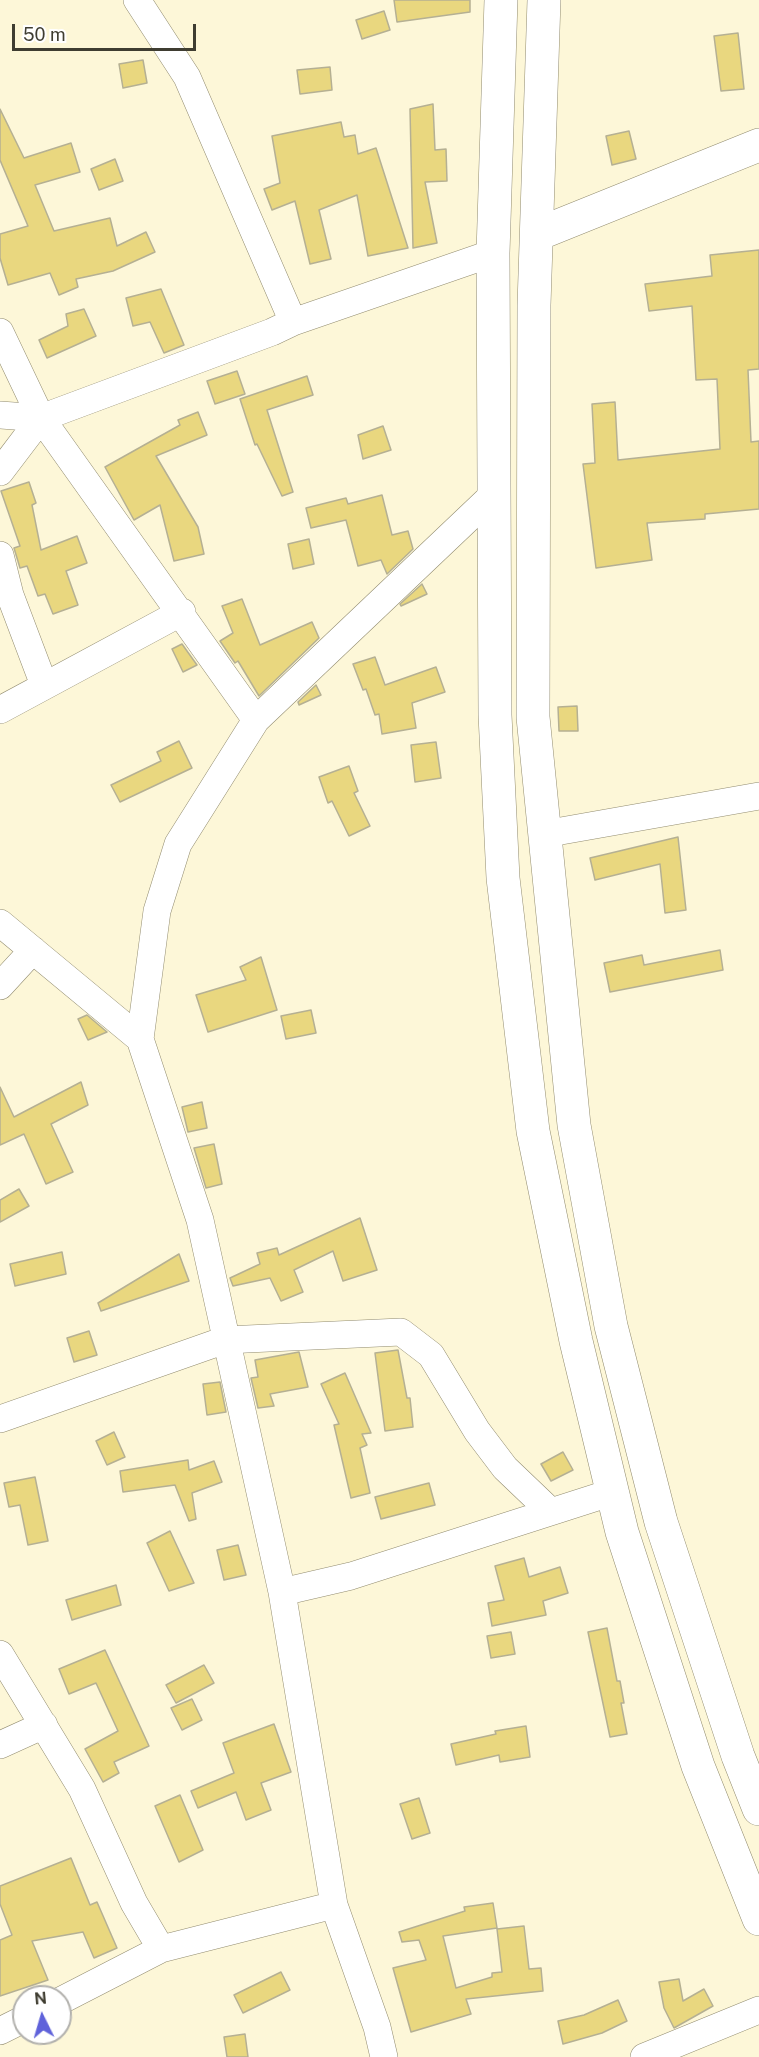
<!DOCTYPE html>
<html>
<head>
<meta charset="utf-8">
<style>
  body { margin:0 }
  #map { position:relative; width:759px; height:2057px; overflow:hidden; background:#fdf7d8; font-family:"Public Sans",sans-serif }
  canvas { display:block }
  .north { position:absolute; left:12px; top:1985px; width:60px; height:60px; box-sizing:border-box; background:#fff; border:2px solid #b2b1ad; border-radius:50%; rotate:355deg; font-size:16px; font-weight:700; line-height:24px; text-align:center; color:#3f3d31 }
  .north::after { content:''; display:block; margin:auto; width:21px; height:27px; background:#5f62da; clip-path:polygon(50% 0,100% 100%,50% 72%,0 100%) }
  .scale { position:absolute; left:12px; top:24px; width:184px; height:27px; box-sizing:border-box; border:3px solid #3f3d31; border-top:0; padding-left:8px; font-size:18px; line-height:21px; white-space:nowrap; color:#3f3d31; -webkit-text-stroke:4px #fff; paint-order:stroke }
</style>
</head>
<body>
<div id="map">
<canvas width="759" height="2057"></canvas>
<div class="north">N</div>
<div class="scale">50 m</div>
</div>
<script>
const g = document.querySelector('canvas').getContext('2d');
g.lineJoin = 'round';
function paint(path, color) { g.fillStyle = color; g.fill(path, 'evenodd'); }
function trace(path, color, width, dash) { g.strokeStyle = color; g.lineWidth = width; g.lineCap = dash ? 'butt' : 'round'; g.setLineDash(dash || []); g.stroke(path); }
const building = new Path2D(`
  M394 0H470V12L397 22Z
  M384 11 390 30 362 39 356 20Z
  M738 33 744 89 721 91 714 36Z
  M143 60 147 83 123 88 119 64Z
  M330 67 332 90 300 94 297 70Z
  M433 104 435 150 446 149 447 181 425 182 437 243 413 248 410 109Z
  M0 109 24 158 71 143 80 172 35 185 54 231 110 218 117 246 146 232 155 252 113 271 76 279 78 287 59 295 50 273 8 285 0 258V234L28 226 0 160Z
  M341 122 344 137 355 135 358 154 376 148 408 248 368 256 357 195 319 210 331 259 310 264 295 201 272 210 264 189 280 183 272 136Z
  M629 131 636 159 612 165 606 136Z
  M115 159 123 181 99 190 91 169Z
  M759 250V369L748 370 751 442 759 441V509L705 514V519L647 523 652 560 596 568 583 464 595 463 592 404 615 402 618 460 720 449 717 379 696 380 692 306 649 311 645 284 712 276 710 255Z
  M161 289 184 345 164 353 150 322 133 326 126 298Z
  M84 309 96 336 47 358 39 340 68 326 66 314Z
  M237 371 245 394 215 404 207 381Z
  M307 376 313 395 267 410 293 492 282 496 257 444 255 445 240 399Z
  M198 412 207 435 156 456 198 527 204 554 174 561 160 505 134 520 105 467 180 425 178 420Z
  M383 426 391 450 363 459 358 435Z
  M29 482 36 503 32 505 41 550 77 536 87 563 66 571 78 605 53 614 45 594 38 596 27 566 20 568 14 548 20 546 1 491Z
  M382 495 392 535 408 531 413 549 387 574 381 560 358 566 346 520 311 528 306 508 346 498 348 504Z
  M309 539 314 564 293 569 288 544Z
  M422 584 427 594 401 606 400 604Z
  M242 599 260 645 312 622 319 638 259 696 238 661 235 663 220 641 233 633 222 606Z
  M182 644 197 665 183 672 172 649Z
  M375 657 385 685 436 667 445 692 412 703 416 728 382 734 379 714 375 715 366 689 363 690 353 664Z
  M316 685 321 695 299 705 298 702Z
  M577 706 578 731H559L558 707Z
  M179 741 192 768 120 802 111 785 161 761 157 752Z
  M436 742 441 778 415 782 411 745Z
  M349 766 358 791 354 793 370 826 349 836 332 801 328 803 319 777Z
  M678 837 686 910 665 913 660 864 595 880 590 858Z
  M720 950 723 970 610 992 604 963 642 955 644 965Z
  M261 957 277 1010 208 1032 196 995 246 980 240 967Z
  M311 1010 316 1033 286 1039 281 1016Z
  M87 1015 107 1032 88 1040 78 1019Z
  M81 1082 88 1105 51 1124 73 1172 46 1184 24 1134 0 1145V1087L14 1117Z
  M202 1102 207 1128 188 1132 182 1107Z
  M214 1144 222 1184 206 1188 194 1148Z
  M19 1189 29 1206 0 1222V1200Z
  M360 1218 377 1270 343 1281 333 1251 294 1270 303 1292 281 1301 270 1278 233 1286 230 1278 260 1264 257 1253 277 1248 279 1255Z
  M62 1252 66 1274 15 1286 10 1264Z
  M179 1254 189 1281 101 1311 98 1303Z
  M89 1331 97 1355 74 1362 67 1338Z
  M398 1350 407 1398H410L413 1427 385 1431 375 1353Z
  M299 1352 308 1387 270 1394 274 1406 258 1408 251 1378 258 1377 255 1360Z
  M345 1373 371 1433 362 1434 367 1445 360 1448 370 1493 351 1498 334 1425 339 1424 321 1384Z
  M220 1382 226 1412 207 1415 203 1384Z
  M114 1432 125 1457 107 1465 96 1441Z
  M563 1452 573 1470 551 1481 541 1464Z
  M188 1460 189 1470 214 1461 222 1482 192 1493 196 1519 189 1521 175 1485 123 1492 120 1471Z
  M35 1477 48 1541 28 1545 20 1505 9 1507 4 1483Z
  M429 1483 435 1505 381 1519 375 1497Z
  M170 1531 194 1583 169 1591 147 1543Z
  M238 1545 246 1575 224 1580 217 1550Z
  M524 1558 529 1577 560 1567 568 1593 543 1601 546 1615 492 1626 488 1603 504 1600 495 1566Z
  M116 1585 121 1605 72 1620 66 1600Z
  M607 1628 617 1681H620L624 1703H621L627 1734 610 1737 588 1632Z
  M511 1632 515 1654 491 1658 487 1636Z
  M105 1650 149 1746 114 1762 119 1773 103 1782 85 1749 118 1731 96 1683 69 1694 59 1669Z
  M204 1665 214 1683 176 1703 166 1685Z
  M192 1699 202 1720 182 1730 171 1708Z
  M274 1724 291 1772 261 1783 271 1810 246 1820 236 1792 198 1808 191 1791 234 1773 223 1743Z
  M526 1726 530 1757 500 1762 499 1755 456 1765 451 1744 496 1734 495 1731Z
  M180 1795 203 1850 179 1862 155 1806Z
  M419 1798 430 1833 412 1839 400 1804Z
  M71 1858 90 1905 97 1902 117 1948 94 1958 83 1932 32 1941 48 1980 0 1996V1940L12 1935 0 1904V1886Z
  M493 1903 497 1928 443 1936 456 1988 492 1977V1973L502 1972 497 1929 524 1926 529 1969 541 1968 543 1991 466 1999 471 2014 411 2032 393 1968 426 1960 419 1940 402 1942 399 1932 465 1911 464 1907Z
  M281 1972 290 1990 243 2013 234 1995Z
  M679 1979 683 2001 704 1989 713 2006 674 2028 664 2008 659 1982Z
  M618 2000 627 2021 602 2033 563 2044 558 2021 584 2015Z
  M245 2034 248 2057H227L224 2037Z`);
paint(building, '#e9d77f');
trace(building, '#b5b093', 1.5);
const street = new Path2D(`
  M137 0 187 77 293 322
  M0 332 41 418 256 720
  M0 415 41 418 272 332 293 322 493 253
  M0 472 41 418
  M0 555 10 595 44 685
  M0 710 182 612
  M544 834 759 796
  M0 923 140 1039
  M0 986 33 950
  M0 1419 225 1340 401 1332 431 1355 477 1431 505 1468 549 1510
  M282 1592 351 1576 613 1492
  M0 1654 82 1789 134 1903 161 1949
  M0 1745 44 1725
  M60 2001 161 1949 334 1905
  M0 2031 24 2019
  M384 2057 377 2027 334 1905 282 1592 200 1220 140 1039 157 911 178 844 256 720 496 492
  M644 2057 759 2010`);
const secondary = new Path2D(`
  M501 0 493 253 495 715 503 878 533 1131 576 1341 622 1532 698 1766 759 1919
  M544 0 534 305 533 717 574 1125 611 1326 661 1522 738 1756 759 1809
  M538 234 759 145`);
trace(street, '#928c70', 28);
trace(secondary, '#928c70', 34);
trace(street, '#fff', 27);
trace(secondary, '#fff', 33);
</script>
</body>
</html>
